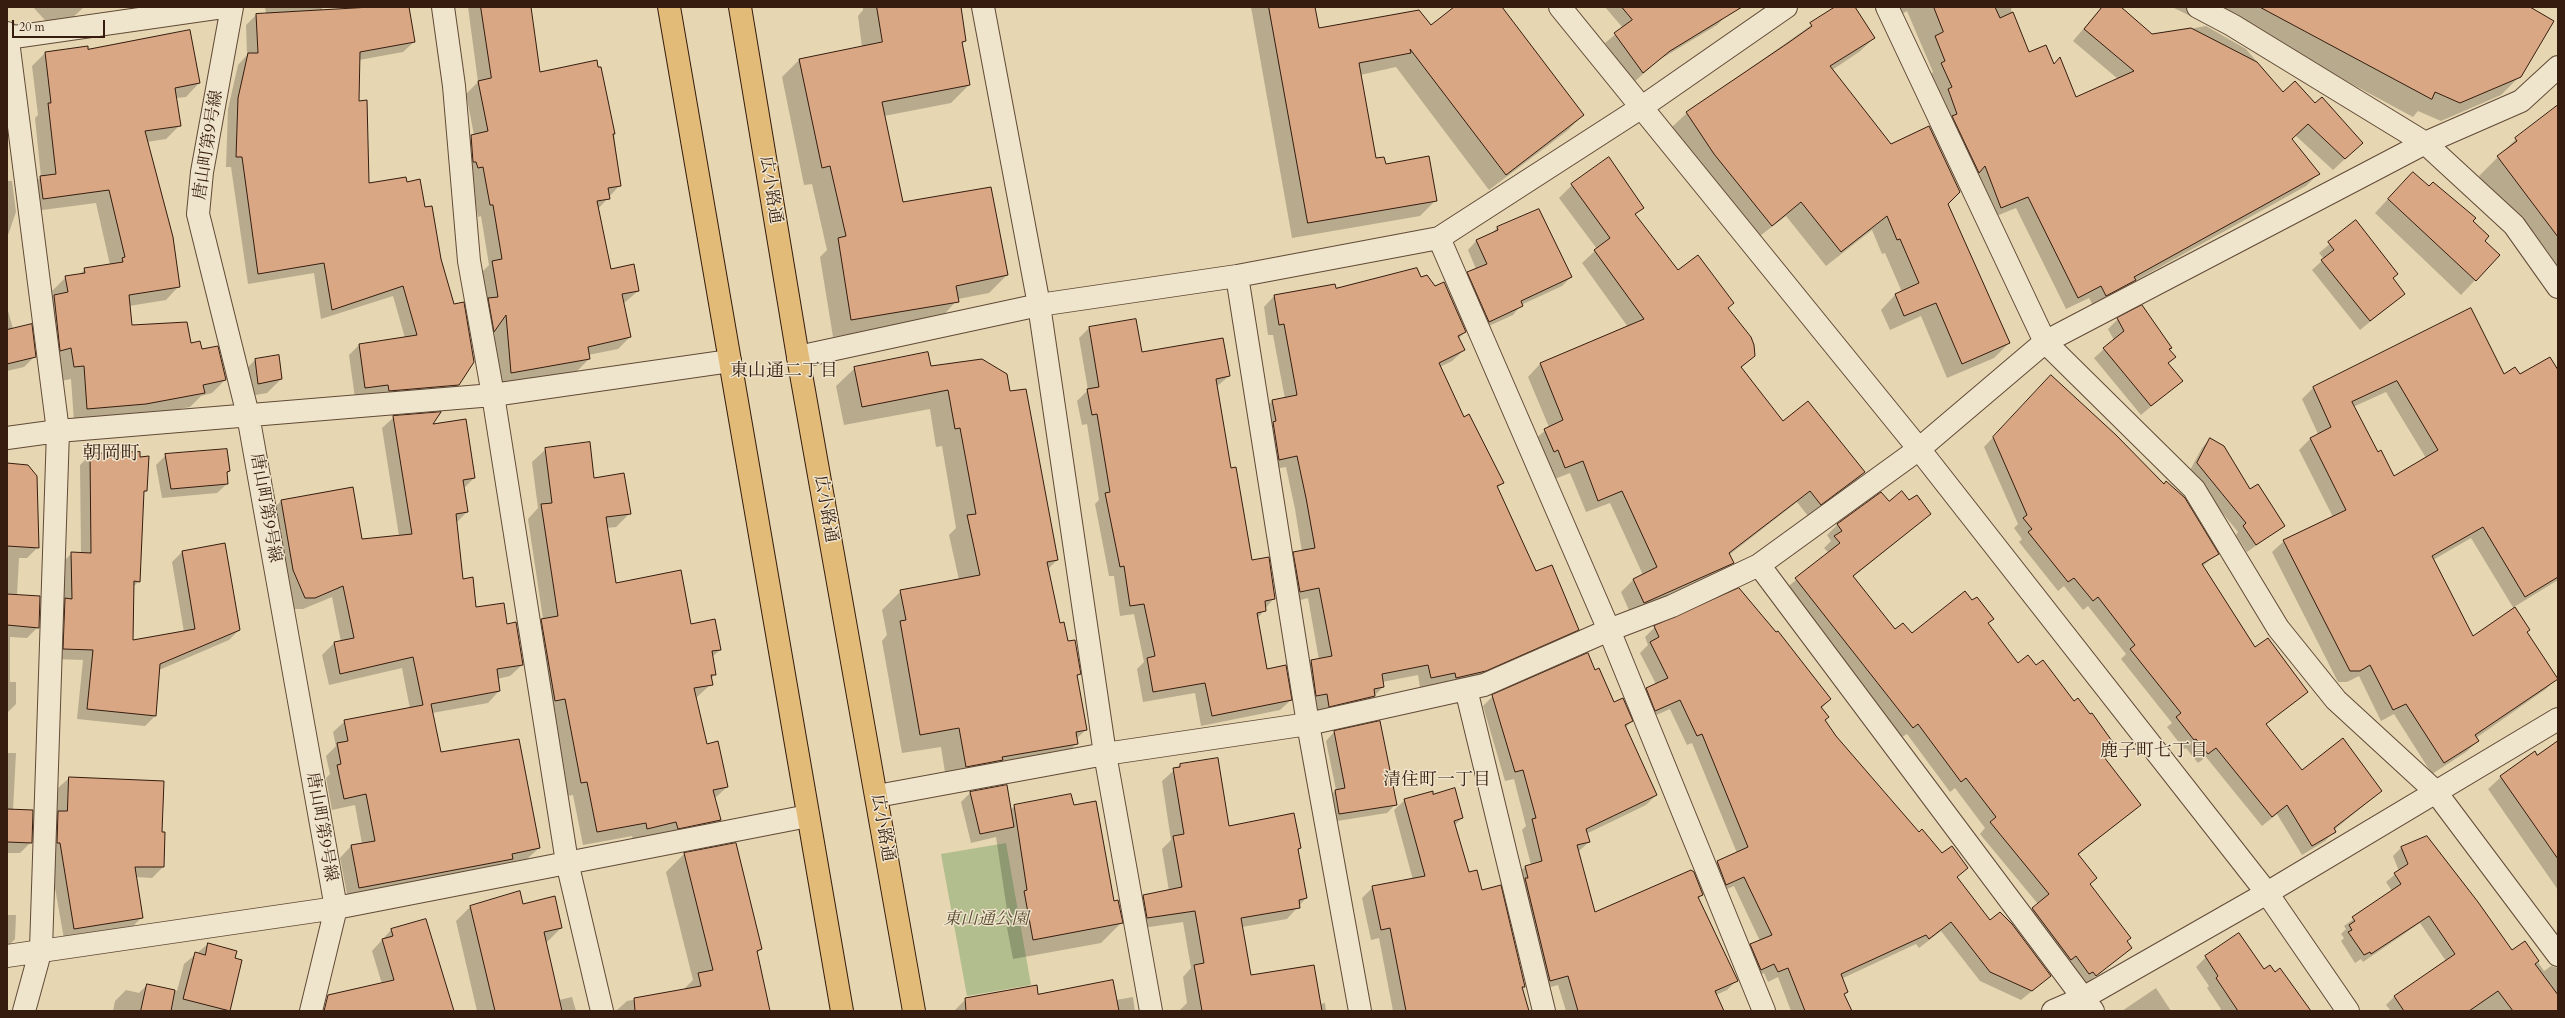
<!DOCTYPE html>
<html>
<head>
<meta charset="utf-8">
<style>
  body { margin:0 }
  #map { position:relative; width:2565px; height:1018px; overflow:hidden; background:#e6d6b1; font-family:Cardo,serif }
  canvas { display:block }
  .frame { position:absolute; inset:0; border:8px solid #351c0e; pointer-events:none }
  .scale { position:absolute; left:12px; top:20px; width:93px; height:18px; box-sizing:border-box; border:2px solid #351c0e; border-top:0; padding-left:5px; font-size:12px; line-height:14px; white-space:nowrap; color:#351c0e; -webkit-text-stroke:3px #efe4cc; paint-order:stroke }
</style>
</head>
<body>
<div id="map">
<canvas width="2565" height="1018"></canvas>
<div class="frame"></div>
<div class="scale">20 m</div>
</div>
<script>
const g = document.querySelector('canvas').getContext('2d');
g.lineJoin = 'round';
function paint(path, color) { g.fillStyle = color; g.fill(path, 'evenodd'); }
function trace(path, color, width, dash) { g.strokeStyle = color; g.lineWidth = width; g.lineCap = dash ? 'butt' : 'round'; g.setLineDash(dash || []); g.stroke(path); }
function write(font, color, halo, rows, align = 'center') {
  g.font = font + ' Cardo,"Noto Serif JP",serif'; g.lineWidth = 3; g.setLineDash([]); g.textBaseline = 'middle'; g.strokeStyle = halo; g.fillStyle = color; for (const [text, x, y, turn = 0] of rows) {
    g.save(); g.translate(x, y); g.rotate((+turn || 0) * Math.PI / 180); g.textAlign = isNaN(turn) ? turn : align; if (halo) g.strokeText(text, 0, 0); g.fillText(text, 0, 0); g.restore();
  }
}
paint(new Path2D(`
  M1006 843 1031 985 967 996 941 854Z`), '#b2be8e');
paint(new Path2D(`
  M33 7H84L59 30H54Z
  M265 7H322V12L368 10 370 7H408L414 42 403 52 359 60 358 102 368 185 458 385 447 395 355 398 349 355 359 345 405 338 393 296 321 319 314 273 248 284 231 167H226L228 109 238 65 247 55 246 25 257 14H266Z
  M468 7H530L539 73 614 133 620 185 597 210 610 270 638 291 623 304 630 337 618 349 588 355 589 359 577 371 499 385 494 331 482 343 480 274 489 265 481 216 478 217 471 179 459 148 474 135 466 94 478 82Z
  M863 7H959L965 41 962 44 969 85 951 103 884 116 903 203 1007 275 989 293 958 299 940 319 833 337 820 257 827 250 812 184 804 185 782 77 800 59 862 47 858 16 863 10Z
  M1251 7H1314L1318 29 1430 26 1456 7H1501L1583 115 1567 131 1489 190 1396 67 1360 75 1375 159 1436 200 1420 216 1292 238Z
  M1605 7H1721L1726 16 1717 25 1659 60 1634 82 1605 43 1623 28Z
  M1837 7H1854L1874 38 1859 52 1832 70 1891 145 1947 204 2009 343 1994 358 1947 378 1921 316 1890 330 1881 310 1895 295 1902 292 1885 253 1882 254 1872 230 1826 266 1786 216 1756 239 1700 168 1672 127 1687 113Z
  M1899 7H2012L2011 10 2028 53 2053 65 2076 98 2118 79 2073 41 2102 7H2119L2173 54 2184 30 2206 26 2246 49 2283 93 2315 105 2362 143 2333 170 2295 135 2291 139 2318 174 2306 186 2133 282 2123 292 2094 307 2089 298 2066 309 2016 208 1989 219 1930 76 1933 72 1907 11 1902 14Z
  M2172 7H2528L2520 76 2501 95 2441 121 2418 111 2413 117 2226 16 2215 28Z
  M88 50 199 83 186 97 176 98 180 125 166 139 147 142 179 286 166 300 129 306 132 326 190 344 201 351 225 380 212 393 201 396 190 407 130 418 74 422 71 379 60 381 41 309 53 297 52 291 66 277 79 275 85 269 110 265 96 203 27 212 25 191 41 177 35 118 38 115 32 66 45 53Z
  M2558 110V279L2479 176 2516 139Z
  M1608 158 1642 208 1635 215 1678 272 1727 308 1754 356 1741 368 1783 422 1864 472 1852 485 1808 516 1797 502 1729 555 1733 563 1720 575 1631 615 1621 592 1633 580 1643 575 1610 503 1586 512 1570 473 1552 480 1532 442 1549 427 1528 377 1540 364 1628 327 1582 263 1597 249 1559 198 1572 185Z
  M7 181H12L16 212 7 238Z
  M2399 187 2471 221 2484 241 2499 255 2461 295 2375 213Z
  M1539 210 1571 277 1562 286 1521 305 1513 315 1480 330 1459 282 1468 273 1476 269 1468 250 1477 240 1491 234 1497 228Z
  M2356 222 2404 294 2360 330 2312 270 2324 259 2319 253Z
  M1421 279 1465 332 1458 339 1464 350 1452 361 1440 367 1463 418 1503 483 1497 488 1535 572 1577 630 1566 641 1473 681 1420 688 1418 675 1382 682 1383 687 1363 707 1318 717 1300 672 1311 661 1319 660 1308 598 1289 603 1283 564 1294 553 1302 552 1295 509 1286 467 1268 470 1261 412 1272 401 1285 399 1273 335H1268L1264 307 1275 295Z
  M7 307 13 329 35 356 24 367 7 371Z
  M2470 310 2503 376 2558 372V580L2514 607 2529 630 2526 633 2557 678 2546 689 2476 738 2478 741 2466 752 2432 774 2394 714 2381 721 2359 676 2347 682H2338L2272 552 2284 541 2333 517 2299 450 2310 439 2318 434 2302 399 2313 388ZM2386 392 2426 458 2394 477 2377 454 2353 407ZM2471 538 2514 609 2472 637 2433 560Z
  M2118 319 2171 347 2168 350 2175 357 2168 364 2181 381 2141 415 2094 358 2114 340 2108 329Z
  M1135 320 1141 353 1229 376 1216 387 1231 469 1251 561 1274 598 1257 619 1267 670 1291 700 1280 710 1201 726 1195 693 1143 702 1137 669 1144 662 1134 614 1120 616 1114 576H1109L1095 504 1099 500 1087 424 1082 425 1077 401 1088 390 1079 338 1089 328Z
  M255 360 281 379 267 393 244 397 241 374Z
  M930 367 1009 392 1057 560 1048 569 1059 624 1080 674 1076 677 1086 730 1076 739 1077 743 1058 762 947 785 941 747 902 753 882 641 887 635 882 610 901 591 959 580 949 535 956 528 942 446 936 447 930 409 844 425 836 386 855 368Z
  M2042 386 2217 554 2203 566 2255 648 2307 692 2265 725 2302 771 2381 791 2334 830V831L2325 841 2302 855 2277 814 2262 826 2206 757 2198 763 2186 748 2184 749 2167 727 2172 723 2121 659 2126 654 2088 606 2083 610 2064 586 2058 591 2019 542 2022 539 2014 528 2018 524 1984 447Z
  M394 417 431 426 474 478 463 489 467 512 456 523 462 580 475 609 507 625 522 665 510 676 497 679 499 691 488 703 432 713 440 753 539 848 527 859 507 863 500 870 348 899 340 858 351 846 362 844 355 805 332 810 326 778 330 774 326 756 336 746 333 732 345 721 410 709 402 668 329 685 322 655 334 643 341 642 332 597 303 609H294L270 512 282 500 361 540 399 536 382 428Z
  M2210 439 2250 490 2284 526 2247 552 2236 535 2238 532 2189 472 2202 448Z
  M546 449 593 479 630 513 616 527 606 528 615 584 690 625 720 650 712 657 715 674 711 679V684L696 698 707 745 727 787 714 799 720 820 706 834 634 842 632 836 583 845 573 795 567 796 528 633 543 619 528 519 538 508 532 462Z
  M90 455 146 491 143 493 139 581 133 587 132 641 184 632 172 562 182 552 239 630 229 640 159 670 155 716 145 726 77 719 83 660 54 659 62 563 72 553H81L80 465Z
  M166 455 229 471 226 474 227 484 217 493 162 498 156 465Z
  M7 465 38 547 27 558H19L17 596 38 627 27 638 10 637V682H16V704L7 713Z
  M1881 493 1888 503 1909 502 1930 514 1853 577 1895 631 1911 634 1972 602 1993 619 1987 624 2018 665 2035 666 2074 702 2116 747 2104 759 2140 805 2078 855 2089 884 2131 947 2081 988 2022 919 2038 904 1980 834 1985 828 1955 788 1950 792 1907 734 1902 737 1785 589 1829 553 1824 548 1831 541 1827 535 1837 525Z
  M1655 627 1830 699 1821 709 1824 721 1835 737 1919 833 1942 855 1967 868 1956 878 1990 922 2050 976 2021 1000 1980 981 1941 931 1919 948 1916 944 1841 979 1847 992 1843 995 1850 1011H1791L1778 977 1768 982 1764 973 1751 979 1741 955 1751 945 1760 941 1734 886 1716 894 1707 872 1717 862 1737 853 1692 743 1687 745 1670 709 1645 720 1637 699 1647 689 1656 684 1640 653 1648 645 1645 637Z
  M1594 671 1613 703 1632 721 1625 728 1656 795 1646 805 1586 834 1589 842 1578 852 1595 913 1702 895 1698 899 1737 980 1727 990 1716 995 1723 1011H1566L1558 985 1540 990 1515 876 1525 867 1531 865 1522 830 1526 826 1514 779 1505 781 1483 706 1493 696Z
  M1334 732 1396 804 1387 813 1331 822 1327 799 1336 790 1326 741Z
  M2558 742V890L2488 789 2501 777Z
  M7 753H16L13 810 31 842 20 853H7Z
  M1180 765 1228 827 1300 848 1297 851 1306 898 1287 919 1242 927 1251 976 1320 1004 1325 1003 1326 1011H1179L1187 1003 1183 977 1191 968 1183 922 1136 929 1132 908 1143 896 1169 891 1162 849 1171 840 1162 781Z
  M69 778 160 833H164L163 867 152 878 135 877 142 917 131 928 64 939 49 854 48 822 57 813 58 788Z
  M970 793 1010 810 1015 806 1073 807 1121 923 1101 943 1013 959 1004 912 1007 910 996 837 971 843 961 802Z
  M1433 795 1462 818 1454 826 1468 873 1482 891 1500 886 1528 1011H1393L1379 938 1371 940 1362 898 1373 887 1413 880 1394 810 1405 800Z
  M2427 837 2512 951 2524 942 2544 971 2551 966 2558 968V1003L2552 1011H2391L2386 1005 2394 997 2446 961 2420 923 2363 962 2361 959 2355 963 2341 941 2344 938 2341 934 2346 929 2344 926 2392 891 2386 882 2399 871 2393 856 2401 848Z
  M684 854 761 949 757 953 768 1011H616L627 1001 682 991 693 980 666 872Z
  M471 906H522L561 928 546 943 559 1000 572 997 576 1011H477L456 921Z
  M7 915H16L15 939 7 947Z
  M391 930 453 1011H334L382 984 372 951Z
  M2239 935 2263 971 2310 1011H2219L2221 1009 2207 988 2209 986 2196 967 2206 957Z
  M208 944 241 961 229 1011H113L115 1001 126 990 139 993 147 985 177 991 184 964Z
  M2156 988 2171 1011H2122Z
  M1037 995 1116 1000 1133 997 1135 1011H954L966 999Z`), '#0003');
const building = new Path2D(`
  M372 7H409L415 42 360 52 359 101 367 100 369 183 406 177 407 182 420 179 425 207 432 206 441 259 454 304 464 302 474 362 459 385 389 391 388 385 365 388 359 344 417 335 403 286 332 310 324 263 258 274 242 157H236L238 98 248 53H258L256 14Z
  M481 7H531L540 72 597 60 598 67H601L615 134H613L621 186 608 188 610 199 597 201 611 269 634 264 639 291 622 294 631 337 588 347 590 359 511 373 506 315 494 332 488 298 498 297 492 261 502 259 493 205H490L483 167 478 168 476 162H473L471 135 488 131 478 81 491 78Z
  M877 7H961L966 41 962 42 970 85 882 102 903 202 991 187 1008 275 956 286 959 302 851 320 838 238 846 236 830 166 822 168 799 59 882 42Z
  M1269 7H1315L1319 28 1419 10 1431 25 1454 7H1502L1584 115 1506 175 1410 49 1411 53 1359 63 1376 158 1384 157 1386 164 1429 156 1437 201 1308 223Z
  M1622 7H1742L1670 51 1643 73 1614 33 1632 20Z
  M1835 7H1855L1875 38 1830 66 1891 144 1929 126 1960 192 1948 204 2010 343 1962 364 1936 303 1904 316 1895 294 1919 283 1900 239 1897 240 1887 216 1841 252 1801 202 1772 226 1714 154 1686 112 1788 43 1812 26 1810 23Z
  M1934 7H1995L2000 18 2013 12 2029 52 2046 45 2054 64 2060 57 2076 97 2134 71 2084 29 2102 7H2121L2152 34 2191 28 2257 62 2283 92 2295 81 2315 103 2322 97 2363 143 2345 159 2308 124 2292 139 2320 174 2134 277 2136 280 2106 296 2101 286 2078 298 2028 197 2001 208 1985 166 1979 173 1952 116 1957 114 1948 89 1952 87 1941 63 1945 61 1935 36 1943 32Z
  M2260 7H2530L2554 21 2521 77 2460 103 2435 92 2432 99Z
  M190 30 200 83 175 88 181 126 145 131 173 237 180 287 129 295 132 325 187 322 191 343 200 341 202 349 218 346 226 380 203 385 205 393 146 404 87 409 84 366 74 367 71 348 60 351 54 295 68 292 65 276 85 273 84 268 123 262 122 258 125 257 109 190 43 199 40 176 56 174 48 103H51L45 52 88 46V49Z
  M2558 105V237L2497 156 2517 141 2515 138Z
  M1609 157 1644 208 1635 214 1678 270 1698 255 1734 303 1728 308 1751 337 1754 345 1755 356 1741 367 1783 421 1808 401 1865 472 1821 505 1810 491 1729 553 1734 563 1644 603 1633 579 1657 567 1622 491 1598 501 1583 461 1565 468 1558 450 1554 452 1544 429 1563 420 1540 363 1644 319 1594 250 1610 238 1571 184Z
  M2413 172 2429 186 2433 182 2476 218 2473 221 2489 236 2485 241 2500 255 2476 281 2388 199Z
  M1539 209 1572 277 1521 301 1523 306 1489 322 1467 272 1487 264 1476 240 1498 230 1497 227Z
  M2356 220 2398 274 2393 278 2405 294 2370 321 2321 260 2334 250 2328 242Z
  M1417 268 1421 277 1427 275 1435 286 1444 282 1466 332 1458 336 1465 350 1439 363 1464 417 1469 414 1504 483 1497 486 1536 571 1552 565 1579 630 1486 671 1456 678 1455 673 1431 678 1428 665 1382 674 1384 687 1374 689 1375 696 1329 707 1327 694 1316 696 1311 660 1332 656 1319 588 1300 592 1293 552 1315 548 1306 498 1297 456 1279 460 1273 422 1276 421 1272 400 1297 395 1284 324 1279 325 1274 295 1335 284 1336 288Z
  M2142 305 2172 348 2169 349 2176 357 2168 363 2183 381 2151 406 2103 348 2124 331 2117 318Z
  M2471 308 2504 374 2515 367 2520 374 2550 357 2558 370V577L2525 597 2483 527 2432 556 2473 636 2515 607 2530 630 2527 632 2558 679 2475 735 2479 741 2444 763 2406 704 2393 710 2370 665 2360 671H2350L2283 540 2346 510 2310 438 2331 427 2313 387ZM2397 381 2438 450 2394 476 2381 450 2378 452 2352 402Z
  M1136 319 1142 352 1223 338 1230 376 1216 379 1231 468 1236 467 1252 560 1269 557 1275 599 1265 601 1266 611 1257 613 1267 669 1286 665 1292 700 1212 716 1205 683 1153 692 1147 658 1155 656 1144 604 1130 606 1124 566 1120 567 1105 493 1110 492 1097 414 1092 415 1087 389 1099 387 1089 327Z
  M32 324 36 357 7 364V330Z
  M928 352 931 366 982 359 1007 374 1010 391 1026 389 1058 560 1047 562 1060 623 1064 622 1068 641 1075 640 1080 669 1081 674 1077 675 1087 730 1076 732 1078 744 1002 757 1003 760 966 767 959 728 920 735 900 621 906 620 900 590 980 575 967 515 976 514 960 428 955 429 948 390 862 407 854 367Z
  M279 355 282 379 258 384 255 359Z
  M2051 375 2116 435 2164 484 2166 481 2185 498 2219 554 2202 564 2255 647 2268 638 2308 692 2266 724 2302 770 2343 738 2382 791 2334 828 2336 832 2312 846 2287 805 2272 817 2216 748 2208 754 2196 739 2194 740 2176 717 2181 713 2130 649 2135 645 2098 597 2093 601 2074 578 2068 582 2028 532 2032 529 2023 518 2027 515 1993 437Z
  M441 412 433 424 466 419 475 478 463 480 468 512 456 514 463 579 473 577 476 607 504 603 507 624 516 622 523 665 497 669 500 691 431 704 441 752 519 739 540 848 512 854 513 859 359 888 351 845 375 841 366 794 344 799 337 765 341 764 337 743 348 741 344 720 423 705 413 657 340 674 334 642 354 638 343 586 315 598H305L293 570 281 500 353 487 362 539 412 534 393 416Z
  M2210 438 2224 446 2250 489 2258 484 2285 526 2256 545 2243 526 2246 523 2197 463Z
  M590 442 594 478 624 473 631 514 606 517 616 583 681 570 691 624 715 619 721 650 712 651 716 675H711L713 685 694 688 707 744 718 741 728 787 713 790 721 820 678 829 676 822 647 829 646 823 597 832 587 782 581 783 565 699 555 701 541 619 558 616 541 504 552 503 545 448Z
  M227 449 230 471 227 472 228 484 171 489 165 454Z
  M140 452V457L149 456 147 491H144L140 582 134 581 133 640 195 629 182 551 225 543 240 630 160 664 156 716 87 709 93 650 63 649 65 598 72 599 71 552 91 553 90 454Z
  M7 463 28 465 37 476 39 548 7 546Z
  M1902 491 1909 500 1917 495 1931 514 1853 576 1895 629 1903 623 1912 633 1965 591 1972 600 1977 597 1994 619 1988 623 2018 663 2028 655 2036 665 2043 660 2074 701 2078 698 2090 714 2092 713 2117 748 2104 757 2141 805 2078 854 2097 878 2090 884 2131 938 2127 941 2132 948 2096 976 2093 972 2089 974 2076 956 2071 960 2032 908 2049 894 1990 822 1996 817 1966 778 1961 782 1918 724 1913 728 1795 578 1840 543 1834 536 1842 531 1837 524 1881 492 1889 501Z
  M1739 588 1776 632 1778 631 1831 699 1821 707 1829 717 1825 720 1836 736 1919 832 1922 829 1942 853 1952 846 1968 868 1957 877 1990 920 2000 912 2012 924 2051 976 2032 991 1990 972 1951 922 1929 939 1926 935 1841 974 1848 992 1844 994 1852 1011H1805L1788 968 1778 972 1774 964 1761 970 1750 944 1772 935 1744 877 1726 885 1717 861 1748 847 1702 734 1697 736 1680 700 1655 711 1646 688 1668 678 1650 642 1659 637 1654 626Z
  M7 594 40 596 39 628 7 625Z
  M1588 653 1595 670 1599 668 1614 702 1623 698 1633 721 1625 725 1657 795 1586 829 1590 842 1577 845 1595 912 1691 870 1694 872 1703 895 1698 897 1738 981 1715 991 1724 1011H1578L1568 976 1550 981 1525 878H1528L1525 866 1542 861 1532 819 1536 818 1523 770 1515 772 1492 695Z
  M1380 721 1397 805 1339 814 1335 790 1345 788 1334 731Z
  M2558 741V859L2500 776 2535 751 2537 755Z
  M1218 758 1229 826 1294 813 1301 848 1298 849 1307 898 1299 900 1300 908 1241 918 1251 975 1314 965 1322 1011H1202L1194 965 1204 963 1195 911 1147 918 1143 895 1182 887 1173 836 1184 834 1173 768 1180 767V764Z
  M69 777 164 781 162 832H165L164 867H135L143 918 74 929 60 843H57L58 811H67Z
  M1007 785 1014 827 980 834 970 792Z
  M1455 788 1463 818 1454 821 1469 872 1477 870 1482 890 1501 885 1525 987H1522L1529 1011H1406L1390 928 1381 930 1372 886 1425 876 1404 799 1433 791V794Z
  M1071 794 1074 805 1096 801 1114 901 1118 900 1123 923 1033 940 1024 891 1027 890 1014 805Z
  M7 809 33 810 32 843 7 842Z
  M2427 836 2478 902 2512 950 2525 941 2539 961 2535 964 2558 995V1011H2513L2498 991 2469 1011H2404L2394 996 2455 954 2429 916 2371 954 2370 952 2364 955 2348 932 2352 930 2349 925 2355 921 2352 917 2401 884 2394 873 2408 864 2401 847Z
  M736 843 762 949 757 951 770 1011H635L634 998 701 986 698 973 713 970 684 853Z
  M520 891 523 904 555 896 562 928 544 932 562 1011H495L470 906Z
  M426 919 454 1011H324L328 995 394 980 382 939 393 936 391 929Z
  M2239 933 2264 969 2270 965 2275 972 2280 968 2311 1011H2238L2216 978 2218 976 2205 956Z
  M208 943 237 951 235 958 242 960 230 1011 183 999 195 952 205 955Z
  M1113 980 1119 1011H966L965 998 1037 985 1038 994Z
  M147 984 175 990 171 1011H141Z`);
paint(building, '#daa785');
trace(building, '#351c0e', 1);
const minor = new Path2D(`
  M232 7 202 172 198 214 248 415 336 908 311 1011
  M443 7 454 86 469 261 493 395 567 862 602 1011
  M983 7 1039 305 1105 754 1151 1011
  M1560 7 1919 449 2267 893 2348 1011
  M1887 7 2045 342 2194 489 2278 628 2336 700 2435 791 2558 955
  M2198 7 2232 25 2425 143 2514 225 2558 287
  M7 33 58 431 41 949 24 1011
  M7 38 223 7
  M1237 276 1308 724 1360 1011
  M798 357 1039 305 1237 276 1439 238
  M7 438 58 431 493 395 730 361
  M1759 565 2093 1011
  M1466 689 1544 1011
  M877 796 1105 754 1308 724 1484 685 1609 630 1672 606 1759 565 1919 449 2045 342 2425 143 2521 101 2558 67
  M7 956 336 908 808 816
  M1764 1011 1609 630 1439 238 1642 107 1786 7
  M2053 1011 2083 998 2267 893 2558 719`);
const primary = new Path2D(`
  M669 7 842 1011
  M740 7 798 357 914 1011`);
trace(minor, '#614a37', 24);
trace(primary, '#351c0e', 24);
trace(minor, '#efe4cc', 22);
trace(primary, '#e3bb78', 22);
write('17px', '#351c0e', '#efe4cc', [
  ["唐山町第9号線",209,145,-81],
  ["広小路通",770,190,81],
  ["唐山町第9号線",265,508,80],
  ["広小路通",825,509,80],
  ["唐山町第9号線",321,827,80],
  ["広小路通",882,828,80]
]);
write('italic 17px', '#5a4d34', '#efe4cc', [
  ["東山通公園",986,920]
]);
write('18px', '#351c0e', '#efe4cc', [
  ["東山通二丁目",784,372],
  ["鹿子町七丁目",2154,752],
  ["清住町一丁目",1437,781]
]);
write('19px', '#351c0e', '#efe4cc', [
  ["朝岡町",111,455]
]);
</script>
</body>
</html>
